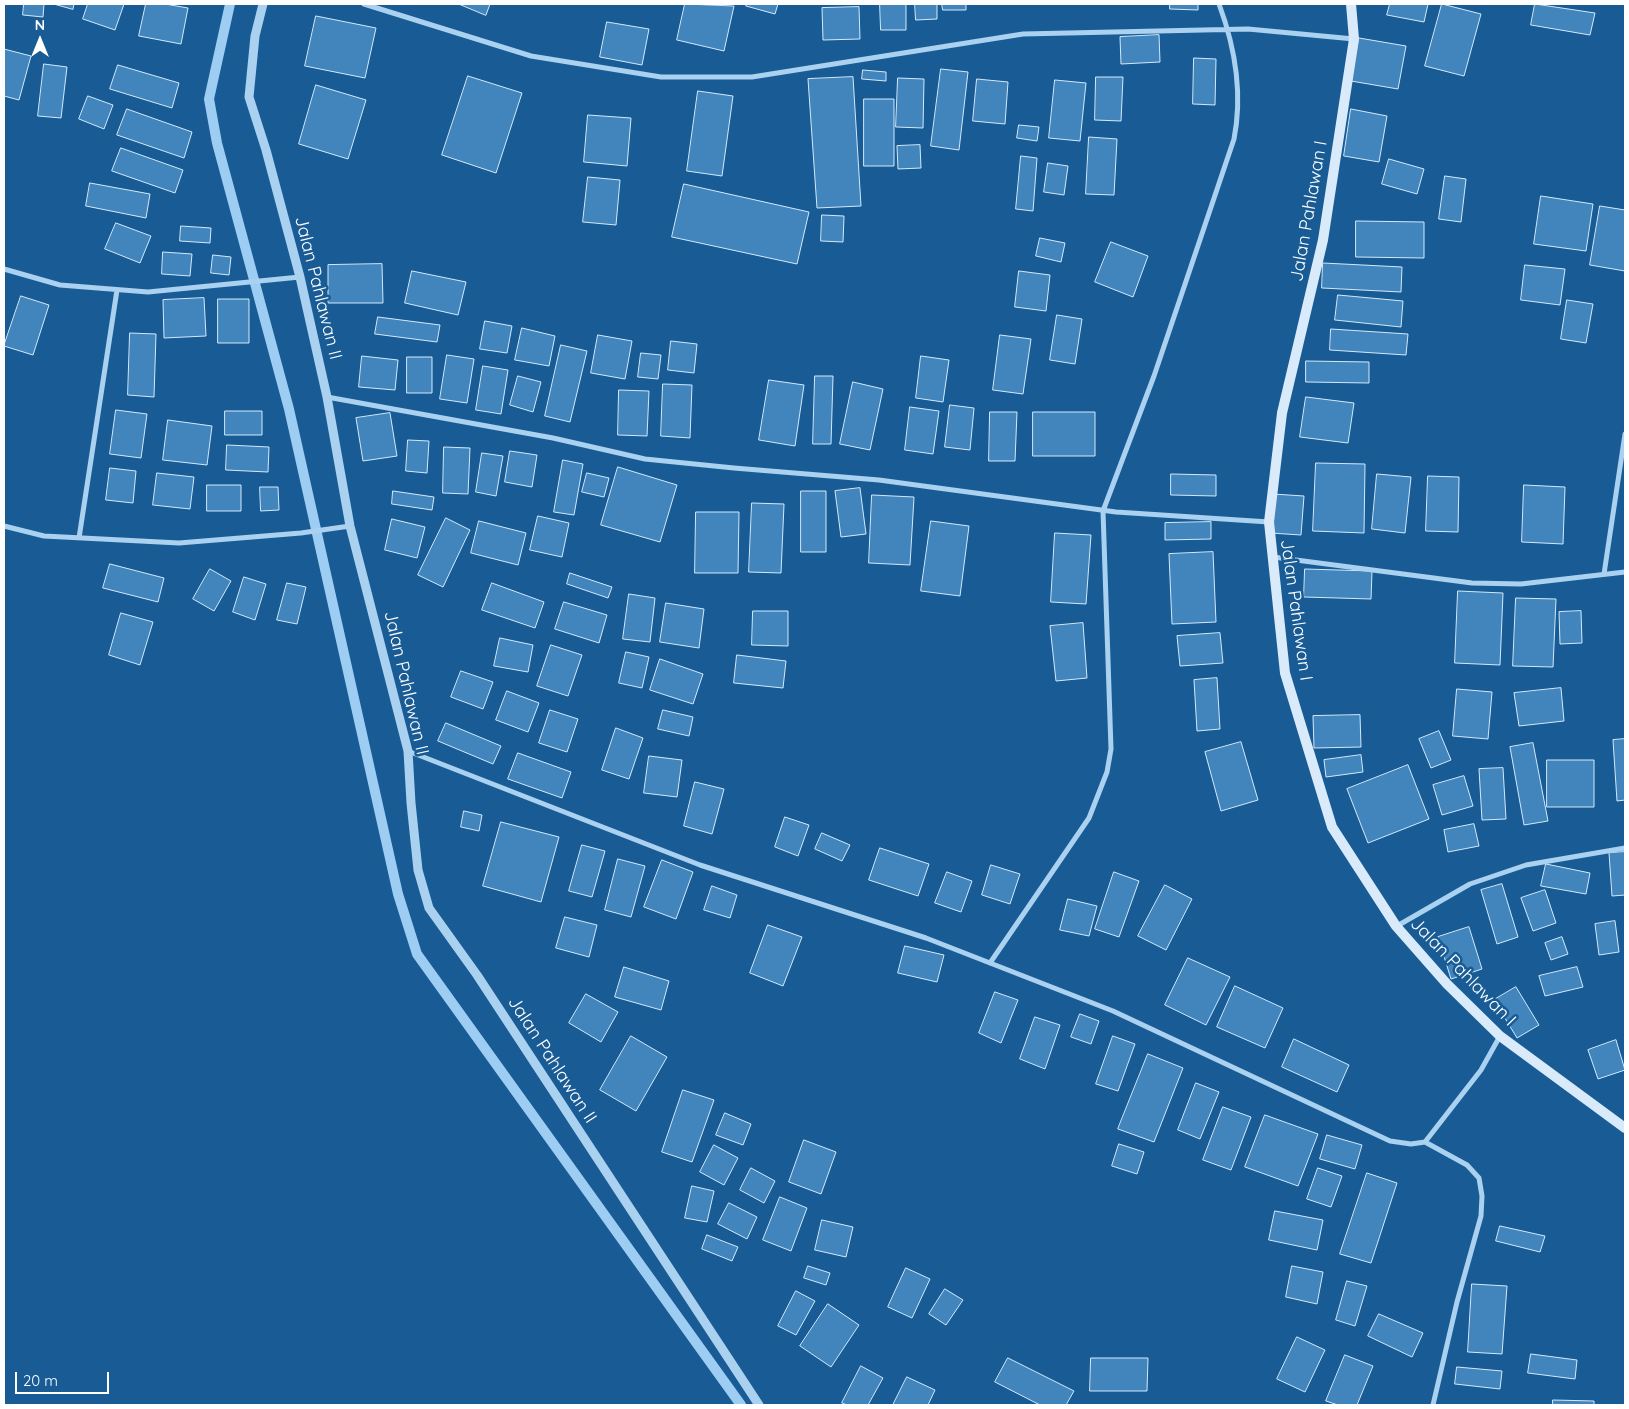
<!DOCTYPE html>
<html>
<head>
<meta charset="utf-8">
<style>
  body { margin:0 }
  #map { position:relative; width:1629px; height:1409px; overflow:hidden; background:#195c95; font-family:Quicksand,sans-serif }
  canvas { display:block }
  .frame { position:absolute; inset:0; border:5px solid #fff; pointer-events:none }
  .north { position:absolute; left:15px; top:15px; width:50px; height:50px; -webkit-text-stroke:4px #195c95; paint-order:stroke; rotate:0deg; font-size:14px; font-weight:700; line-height:20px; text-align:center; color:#fff }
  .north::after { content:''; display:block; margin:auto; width:18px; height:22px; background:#fff; clip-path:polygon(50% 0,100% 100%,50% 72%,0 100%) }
  .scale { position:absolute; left:15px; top:1372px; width:94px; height:22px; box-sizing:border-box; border:2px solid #fff; border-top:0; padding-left:6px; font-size:15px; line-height:18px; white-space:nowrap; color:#fff; -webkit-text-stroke:4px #195c95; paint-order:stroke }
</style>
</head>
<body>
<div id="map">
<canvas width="1629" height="1409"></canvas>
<div class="frame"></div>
<div class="north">N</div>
<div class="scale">20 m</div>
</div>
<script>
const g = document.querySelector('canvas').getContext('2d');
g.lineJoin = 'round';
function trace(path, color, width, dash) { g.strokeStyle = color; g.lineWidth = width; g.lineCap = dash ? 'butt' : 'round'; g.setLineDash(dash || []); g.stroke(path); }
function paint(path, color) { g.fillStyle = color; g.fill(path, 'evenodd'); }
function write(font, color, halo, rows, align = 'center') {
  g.font = font + ' Quicksand,sans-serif'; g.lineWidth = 5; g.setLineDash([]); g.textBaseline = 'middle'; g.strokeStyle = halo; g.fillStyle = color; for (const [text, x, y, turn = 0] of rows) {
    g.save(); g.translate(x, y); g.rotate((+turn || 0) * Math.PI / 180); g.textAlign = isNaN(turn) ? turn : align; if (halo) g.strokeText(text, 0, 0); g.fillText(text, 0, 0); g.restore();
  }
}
trace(new Path2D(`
  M230 4 209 99 217 143 289 409 398 894 417 954 741 1405`), '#9ecdf3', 10);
const building = new Path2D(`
  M24 4H44L43 17 23 15Z
  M54 4H74L73 9Z
  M88 4H124L115 30 83 19Z
  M146 4H165L188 8 181 44 139 36Z
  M459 4H490L486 15Z
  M685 4 734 6 724 51 677 40Z
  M747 4H778L775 14 746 6Z
  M880 4H906V30H881Z
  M915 4H937V19L916 20Z
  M942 4H966V10H943Z
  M1170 4H1198V10L1170 9Z
  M1390 4H1428L1424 22 1387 15Z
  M1442 4 1481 14 1464 76 1425 66Z
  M1535 4 1595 13 1590 35 1531 25Z
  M859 7 860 39 823 40 822 8Z
  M316 16 376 28 365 78 305 66Z
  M607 22 649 29 642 65 600 57Z
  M1159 35 1160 62 1121 64 1120 37Z
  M1359 38 1406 46 1398 89 1351 81Z
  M4 49 31 56 19 100 4 96Z
  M1194 58 1216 59 1215 105 1193 104Z
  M44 64 67 67 61 118 38 116Z
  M118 65 179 83 172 108 110 89Z
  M941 69 968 72 959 150 931 146Z
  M863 70 886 72V81L862 79Z
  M468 76 522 93 496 173 442 155Z
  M853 77 861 206 817 208 808 79Z
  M1096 77H1123L1121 121 1095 120Z
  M898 78 924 79 923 128 896 127Z
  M977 79 1008 82 1005 124 973 121Z
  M1055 80 1086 83 1080 141 1049 138Z
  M316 85 366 100 348 159 299 144Z
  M698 91 733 96 722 176 687 171Z
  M88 96 113 105 104 129 79 119Z
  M864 99H894V166H864Z
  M127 109 192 132 184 158 117 135Z
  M1351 109 1387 116 1379 162 1344 156Z
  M588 115 631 118 627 166 584 162Z
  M1019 125 1039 127 1037 141 1017 138Z
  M1089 137 1117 139 1114 195 1086 194Z
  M920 145 921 168 898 169 897 146Z
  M121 148 183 170 175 193 112 171Z
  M1021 156 1037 158 1033 211 1016 209Z
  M1389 159 1424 169 1417 194 1382 184Z
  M1048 163 1068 166 1064 195 1044 192Z
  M1445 176 1466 179 1461 222 1439 219Z
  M588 177 620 180 616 225 583 222Z
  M90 183 150 194 146 218 86 206Z
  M684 184 809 212 797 264 672 237Z
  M1541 196 1593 204 1586 251 1534 244Z
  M1600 206 1625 210V271L1590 265Z
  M822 215 844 216 843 242 821 241Z
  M1356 221 1424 222V258L1356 257Z
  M116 223 151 236 140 263 105 249Z
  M181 226 211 228 210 243 180 241Z
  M1040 238 1065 243 1061 262 1036 256Z
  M1111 242 1148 256 1133 297 1095 282Z
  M163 252 192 254 190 276 162 274Z
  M213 255 231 257 229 275 211 273Z
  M1323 263 1402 267 1401 292 1322 288Z
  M382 264 383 303H328V265Z
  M1525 265 1565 269 1560 305 1521 300Z
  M412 271 466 282 458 315 405 303Z
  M1019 271 1050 275 1046 311 1015 307Z
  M1338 295 1403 301 1401 327 1335 320Z
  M21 296 49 305 33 355 4 346Z
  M204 298 206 336 164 338 163 300Z
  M218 299H249V343H218Z
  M1567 300 1593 304 1586 343 1561 339Z
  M1057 315 1082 319 1075 364 1050 360Z
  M378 317 440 325 437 342 375 334Z
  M485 321 512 326 507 353 480 349Z
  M522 328 555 336 549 366 515 360Z
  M1331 329 1408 334 1406 355 1330 350Z
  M130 333 156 334 154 397 128 395Z
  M598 335 632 341 625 379 591 373Z
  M1000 335 1031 339 1023 394 993 390Z
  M671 341 697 344 694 373 668 370Z
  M561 345 587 351 570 422 545 416Z
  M641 353 661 355 658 379 638 377Z
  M447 355 474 359 467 403 440 399Z
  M362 356 398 360 395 390 359 387Z
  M921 356 949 360 943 402 916 398Z
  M407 357H432V393H407Z
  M1306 361 1369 362V383L1306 382Z
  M483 366 508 370 501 414 476 410Z
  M518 376 541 382 533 412 510 405Z
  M815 376H833L831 444H813Z
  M769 380 804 385 795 446 759 440Z
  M853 382 883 389 870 450 840 444Z
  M663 384 692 385 690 438 661 436Z
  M619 390 649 391 647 436 618 435Z
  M1306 397 1354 403 1348 443 1300 437Z
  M950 405 974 408 970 450 945 447Z
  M910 407 939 411 933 454 905 450Z
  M116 410 147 414 141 458 110 454Z
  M225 411H262V435H225Z
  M990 412H1017L1015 461H989Z
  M1033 412H1095V456H1033Z
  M390 413 397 456 363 461 356 418Z
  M168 420 212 426 207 465 163 460Z
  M408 440 429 441 427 473 406 471Z
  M227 445 269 447 268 472 226 470Z
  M444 447 470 448 468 494 443 493Z
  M510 451 537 455 532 487 505 482Z
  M482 453 503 456 496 496 476 492Z
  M563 460 583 464 574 515 554 512Z
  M1316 463 1365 464 1364 533 1313 531Z
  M618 467 677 485 660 542 601 525Z
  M110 468 136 471 133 503 106 500Z
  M157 473 194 477 190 509 153 505Z
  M587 473 609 478 604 497 582 492Z
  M1171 474 1216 475V496L1171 495Z
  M1377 474 1411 477 1405 533 1372 529Z
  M1428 476 1459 477 1458 532 1426 531Z
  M207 485H241V511H207Z
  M1524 485 1565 487 1563 544 1522 542Z
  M260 487H278L279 510 261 511Z
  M860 488 866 534 841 537 835 491Z
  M393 491 434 497 432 510 392 504Z
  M801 491H826V552H801Z
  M1273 494 1304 496 1301 535 1270 533Z
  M872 495 914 497 910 565 869 563Z
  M752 503 784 504 781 573 749 572Z
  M696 512H739L738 573H695Z
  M538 516 569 523 562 557 530 550Z
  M446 518 470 530 443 587 418 575Z
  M392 519 425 527 417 558 385 550Z
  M479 521 526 533 518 565 471 553Z
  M931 521 969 526 960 596 921 591Z
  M1211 522V539L1165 540V523Z
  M1055 533 1091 535 1086 604 1051 602Z
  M1213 552 1216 622 1172 624 1169 554Z
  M110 564 164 578 158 602 103 588Z
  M210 569 231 581 214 611 193 599Z
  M1305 569 1372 571 1371 599 1304 597Z
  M570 573 612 587 608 598 567 584Z
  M244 577 266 584 255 620 233 612Z
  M287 583 306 587 297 624 277 620Z
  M492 583 544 602 535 628 482 610Z
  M1458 591 1503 593 1500 665 1455 663Z
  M629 594 655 598 650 642 623 639Z
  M1516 598 1556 599 1553 667 1513 666Z
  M564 602 607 615 599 643 555 629Z
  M666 603 704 609 699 648 660 642Z
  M753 611H788V646L752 645Z
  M1581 611 1582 643 1560 644 1559 612Z
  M121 613 153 622 140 665 109 655Z
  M1083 623 1087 678 1056 681 1050 626Z
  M1220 633 1223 663 1180 666 1177 636Z
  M500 638 533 645 528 672 494 666Z
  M551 645 582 655 568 696 537 686Z
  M626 652 649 657 642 688 619 683Z
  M737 655 786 661 783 688 734 683Z
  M660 659 703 674 693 704 650 690Z
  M461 671 493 682 483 709 451 697Z
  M1217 678 1220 729 1197 731 1194 680Z
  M1561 688 1564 721 1519 726 1514 693Z
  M1457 689 1492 692 1488 739 1453 736Z
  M507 691 539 703 528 732 496 720Z
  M550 710 578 719 567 752 539 743Z
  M663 710 693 717 689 736 658 729Z
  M1360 715 1361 747 1314 748 1313 716Z
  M446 723 501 746 493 764 438 741Z
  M616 728 643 738 629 779 602 770Z
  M1439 731 1451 760 1431 768 1419 739Z
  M1625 739V800L1617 801 1613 740Z
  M1241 742 1258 800 1221 811 1205 752Z
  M1533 743 1548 821 1524 825 1510 747Z
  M518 753 571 772 562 798 508 779Z
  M1361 755 1363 772 1326 777 1324 760Z
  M649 756 682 760 677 797 644 793Z
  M1547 760H1594V807H1547Z
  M1408 765 1429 819 1368 843 1347 789Z
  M1503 768 1506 819 1482 820 1479 769Z
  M1464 776 1473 806 1442 815 1433 785Z
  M695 782 724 789 712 834 684 826Z
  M464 811 482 815 479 831 461 827Z
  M785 817 809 825 798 856 775 847Z
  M501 822 559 837 541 902 483 886Z
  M1474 824 1479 846 1448 852 1444 830Z
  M822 833 850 845 842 861 815 849Z
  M582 845 605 851 592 897 569 891Z
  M880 848 929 864 918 896 869 880Z
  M1625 852V895L1612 896 1609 853Z
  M618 859 645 866 631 917 605 910Z
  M662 860 693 872 676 919 644 907Z
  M1546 864 1590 873 1586 894 1541 886Z
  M991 865 1020 874 1010 904 982 895Z
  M947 872 972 881 961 912 935 903Z
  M1114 872 1139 881 1119 937 1095 929Z
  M1502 884 1518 937 1497 944 1481 890Z
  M1165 885 1192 899 1166 950 1138 936Z
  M712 886 737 895 730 918 704 910Z
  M1545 890 1556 923 1533 931 1521 898Z
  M1068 899 1097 906 1089 936 1060 930Z
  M565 917 597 925 589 957 556 948Z
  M1615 921 1619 952 1599 955 1595 924Z
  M768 925 802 937 783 986 750 973Z
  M1469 927 1482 969 1451 979 1438 937Z
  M1562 937 1568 954 1551 960 1545 943Z
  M905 946 944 955 937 982 898 973Z
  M1188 958 1230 977 1206 1025 1165 1005Z
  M624 967 669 981 661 1010 615 997Z
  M1577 967 1583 987 1545 996 1539 976Z
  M1235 986 1283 1008 1265 1048 1217 1027Z
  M1516 987 1539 1025 1517 1038 1494 1000Z
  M995 992 1018 1000 1001 1043 979 1033Z
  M586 994 618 1012 601 1042 569 1023Z
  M1080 1014 1099 1021 1091 1044 1071 1037Z
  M1035 1017 1060 1025 1045 1069 1020 1059Z
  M631 1036 667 1057 636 1111 600 1090Z
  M1113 1036 1135 1044 1118 1091 1096 1084Z
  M1294 1039 1349 1065 1337 1092 1282 1067Z
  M1616 1040 1625 1070 1598 1079 1588 1050Z
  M1148 1054 1183 1068 1154 1142 1118 1129Z
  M1196 1083 1219 1092 1200 1139 1178 1130Z
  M683 1090 714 1100 692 1162 662 1152Z
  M1223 1107 1251 1117 1231 1170 1203 1160Z
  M725 1113 751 1124 743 1145 716 1135Z
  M1265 1115 1318 1134 1298 1186 1245 1167Z
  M1327 1135 1362 1145 1355 1169 1320 1159Z
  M804 1140 836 1152 821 1194 789 1182Z
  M1119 1144 1144 1152 1137 1174 1112 1166Z
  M714 1145 738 1158 724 1185 700 1172Z
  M751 1168 775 1181 764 1203 740 1190Z
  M1318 1168 1342 1176 1331 1207 1307 1199Z
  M1367 1173 1397 1183 1371 1263 1340 1254Z
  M692 1186 714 1191 707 1222 685 1218Z
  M780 1197 807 1208 791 1251 763 1240Z
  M729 1203 757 1217 747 1239 718 1224Z
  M1275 1211 1323 1220 1317 1250 1269 1240Z
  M822 1220 853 1227 846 1257 815 1250Z
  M1500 1226 1545 1236 1540 1252 1496 1241Z
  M707 1235 738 1247 732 1261 702 1249Z
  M808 1266 830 1273 826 1285 804 1278Z
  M1292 1266 1323 1272 1317 1304 1286 1297Z
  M906 1268 930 1279 912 1318 888 1307Z
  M1347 1281 1367 1286 1355 1326 1336 1320Z
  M1472 1284 1507 1286 1502 1354 1468 1352Z
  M945 1289 963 1300 946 1325 929 1314Z
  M796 1291 815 1301 796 1335 778 1326Z
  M828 1304 859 1325 831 1367 800 1346Z
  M1379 1314 1423 1333 1412 1357 1368 1336Z
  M1297 1337 1325 1350 1305 1392 1277 1379Z
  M1531 1354 1577 1360 1575 1379 1528 1373Z
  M1345 1355 1373 1366 1357 1405H1338L1326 1401Z
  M1008 1358 1074 1391 1066 1405H1040L995 1382Z
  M1091 1358H1148L1147 1391H1090Z
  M861 1366 883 1378 868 1405H847L842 1403Z
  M1457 1367 1502 1371 1500 1389 1455 1384Z
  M907 1377 935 1390 928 1405H893Z
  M1553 1400 1594 1401V1405H1553Z`);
paint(building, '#4285bd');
trace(building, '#d2e9fb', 1);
trace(new Path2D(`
  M364 4 531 56 661 77H752L1023 34 1248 29 1354 39
  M4 269 60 285 148 292 300 277
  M327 397 553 438 645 459 734 468 879 480 1116 512 1269 522
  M4 526 44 536 179 543 301 533 350 526
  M79 538 117 290
  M1273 557 1472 583 1521 584 1625 572
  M1604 574 1625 434
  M408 751 700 865 926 938 1113 1011 1390 1141 1411 1144 1425 1142 1481 1070 1500 1036
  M1397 926 1470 884 1526 865 1625 848
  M990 963 1089 818 1107 772 1111 749 1103 511 1154 376 1234 139C1243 93 1235 47 1219 4
  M1425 1142 1467 1165 1479 1178 1482 1196 1481 1216 1457 1302 1433 1405`), '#abd1f0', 5);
trace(new Path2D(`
  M263 4 255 36 249 97 266 150 300 277 327 397 350 526 408 751 411 803 418 870 429 908 477 975 759 1405`), '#abd1f0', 9);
trace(new Path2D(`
  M1351 4 1354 39 1323 240 1282 413 1269 522 1285 673 1332 827 1396 926 1447 984 1500 1036 1625 1128`), '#d9ebfb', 10);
write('18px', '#fff', '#195c95', [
  ["Jalan Pahlawan I",1309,211,-80],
  ["Jalan Pahlawan II",318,288,76],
  ["Jalan Pahlawan I",1296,610,82],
  ["Jalan Pahlawan II",406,683,77],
  ["Jalan Pahlawan I",1463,972,46],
  ["Jalan Pahlawan II",552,1060,57]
]);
</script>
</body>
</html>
